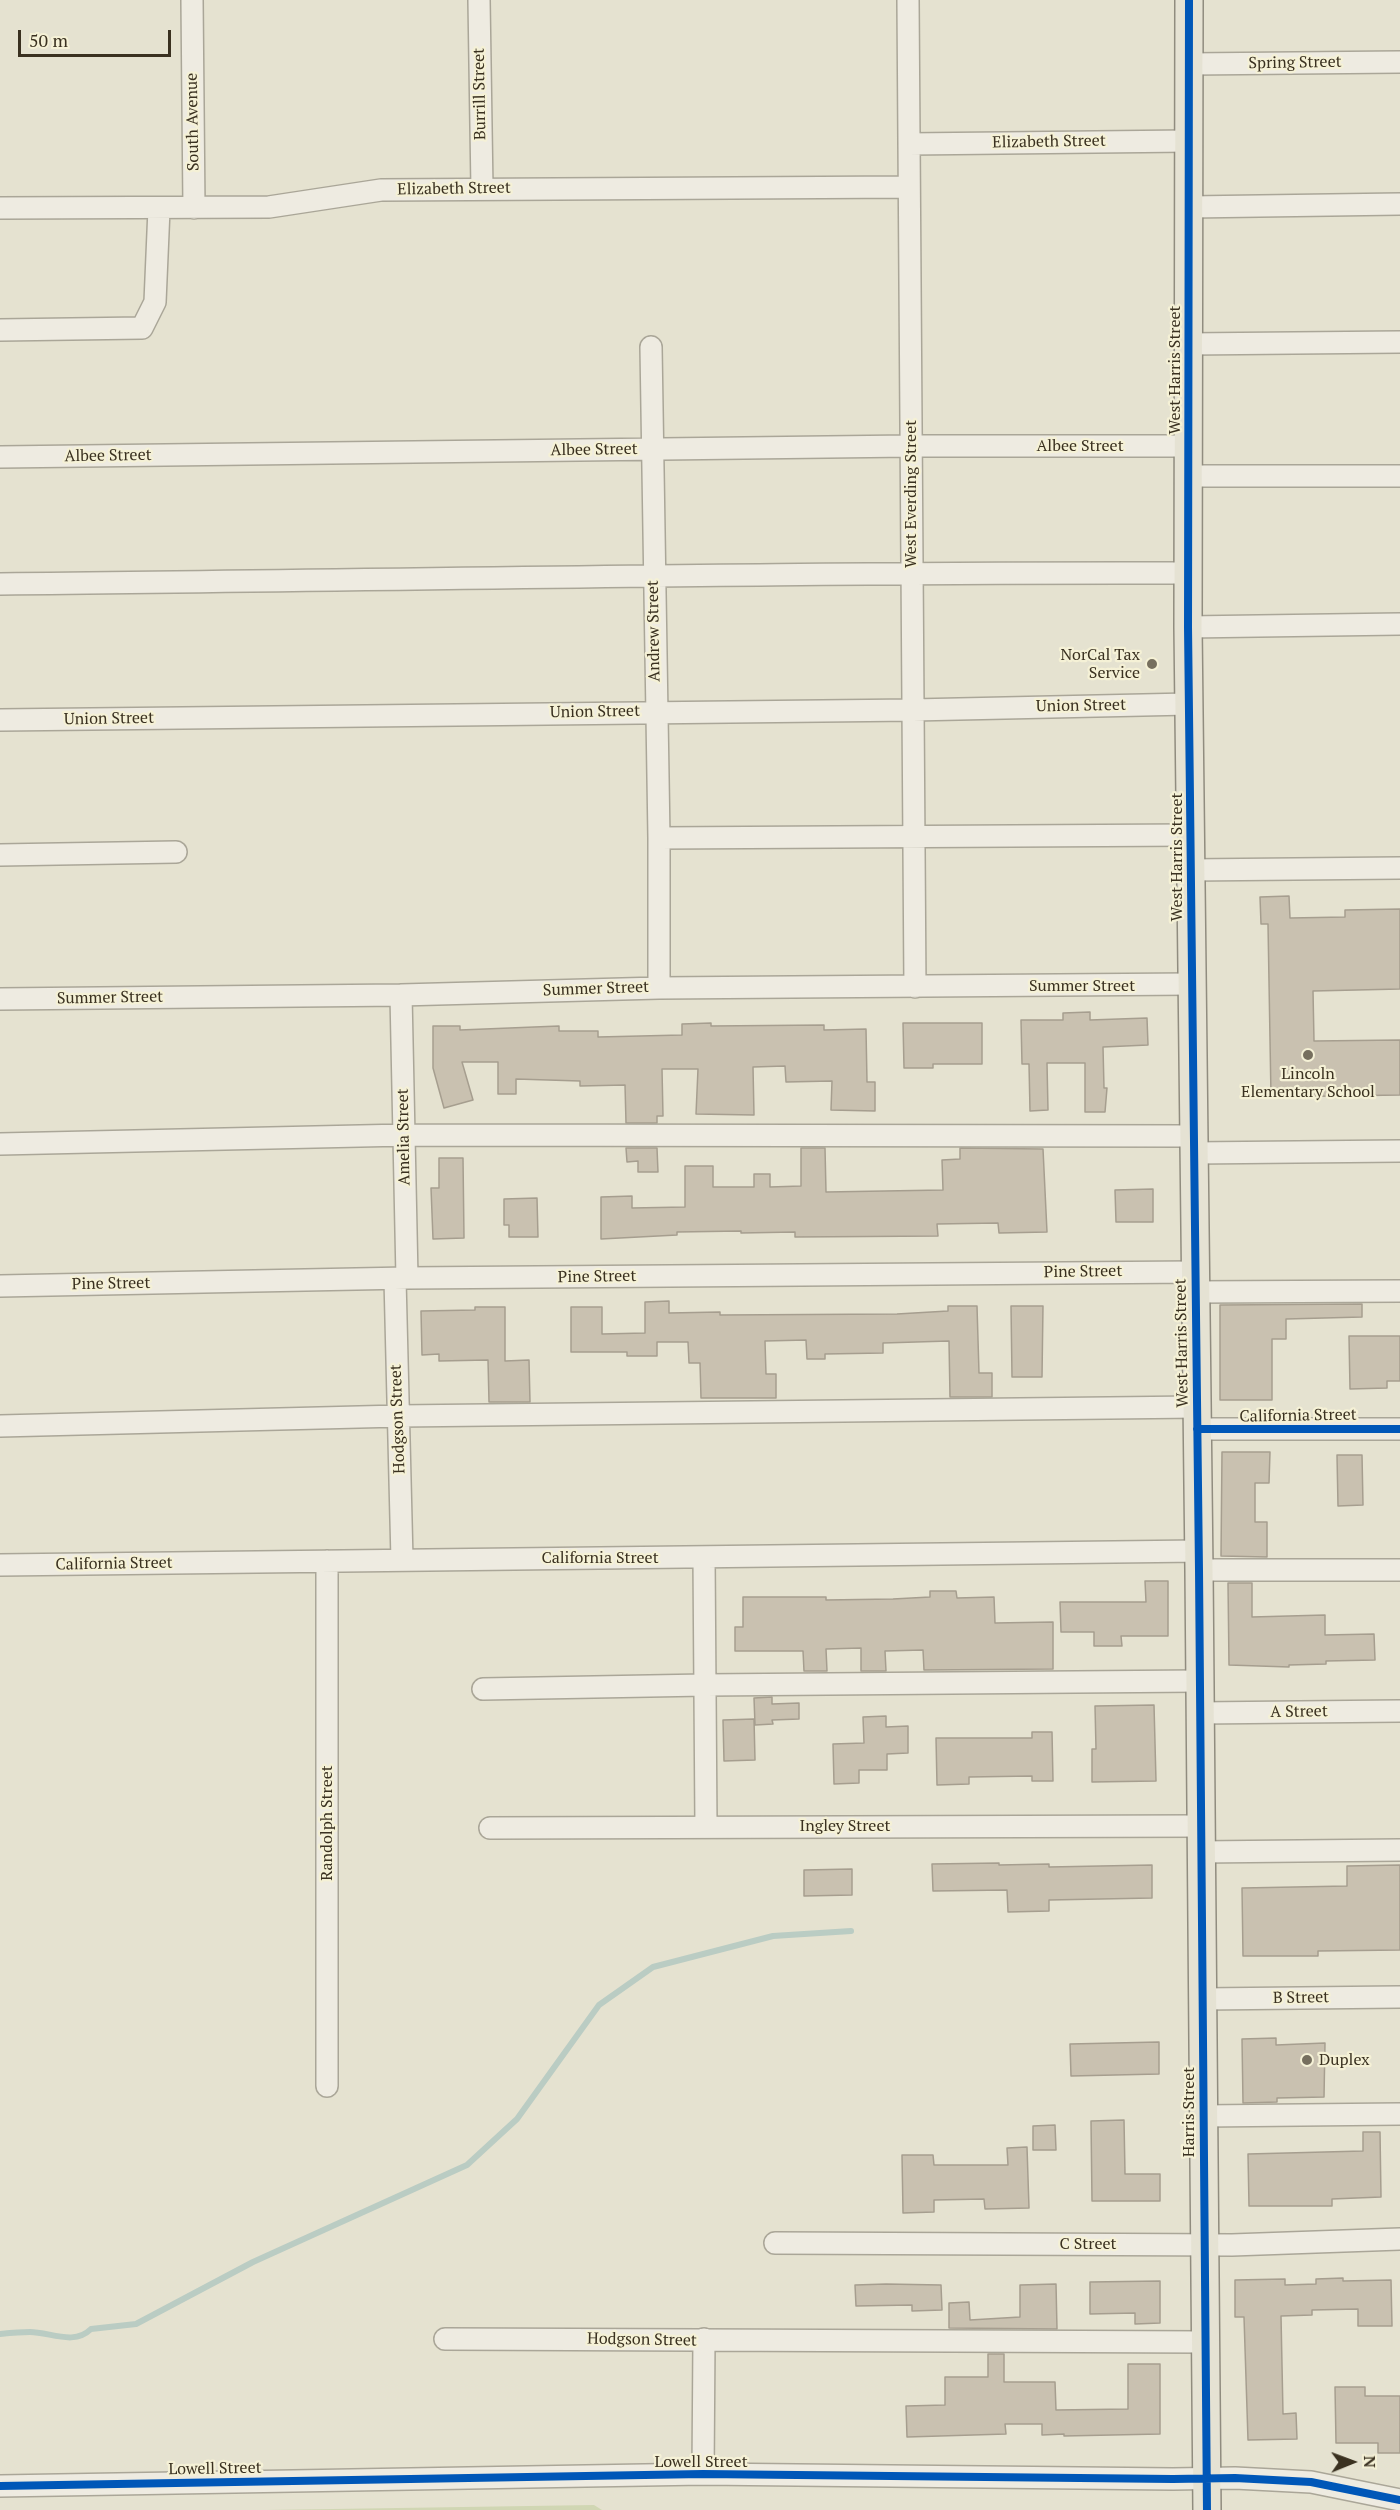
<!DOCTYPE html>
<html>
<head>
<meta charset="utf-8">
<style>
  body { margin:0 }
  #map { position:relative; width:1400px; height:2510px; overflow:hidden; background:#e5e2d0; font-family:"PT Serif",serif }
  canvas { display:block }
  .north { position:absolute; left:1322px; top:2432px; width:60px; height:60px; -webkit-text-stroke:4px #f5f1d6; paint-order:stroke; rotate:89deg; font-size:16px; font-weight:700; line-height:24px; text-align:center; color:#3a3120 }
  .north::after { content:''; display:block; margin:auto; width:21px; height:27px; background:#3a3120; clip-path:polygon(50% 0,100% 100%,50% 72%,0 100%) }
  .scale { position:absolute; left:18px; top:30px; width:153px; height:27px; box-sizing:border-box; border:3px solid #3a3120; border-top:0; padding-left:8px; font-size:18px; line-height:21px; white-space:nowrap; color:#3a3120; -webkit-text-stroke:4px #f5f1d6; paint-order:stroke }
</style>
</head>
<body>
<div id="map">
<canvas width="1400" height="2510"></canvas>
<div class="north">N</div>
<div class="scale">50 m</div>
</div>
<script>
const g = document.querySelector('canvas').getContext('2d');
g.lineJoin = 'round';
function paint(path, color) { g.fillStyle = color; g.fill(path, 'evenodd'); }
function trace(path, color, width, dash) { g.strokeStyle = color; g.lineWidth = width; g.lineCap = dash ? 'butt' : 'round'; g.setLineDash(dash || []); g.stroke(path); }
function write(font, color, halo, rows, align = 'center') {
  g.font = font + ' "PT Serif",serif'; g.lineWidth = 4.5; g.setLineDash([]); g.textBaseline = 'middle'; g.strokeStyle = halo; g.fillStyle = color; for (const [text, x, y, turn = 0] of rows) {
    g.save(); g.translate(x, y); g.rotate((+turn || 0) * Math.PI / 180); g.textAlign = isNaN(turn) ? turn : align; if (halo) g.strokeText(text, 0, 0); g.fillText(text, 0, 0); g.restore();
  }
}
paint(new Path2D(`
  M594 2505 602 2510H267Z`), '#d0d6b3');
trace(new Path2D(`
  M0 2334C10 2333 20 2332 30 2332 50 2332 74 2346 91 2329L136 2324 253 2262 467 2165 517 2119 599 2005 653 1967 773 1936 851 1931`), '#baccc3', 6);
const building = new Path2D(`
  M1289 896 1290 918 1345 917V910L1400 909V989L1313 991 1314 1041 1400 1040V1095L1271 1097 1268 924H1261L1260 897Z
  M1090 1012V1020L1147 1018 1148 1045 1103 1047 1104 1088H1107L1105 1112H1085V1063H1047L1048 1110 1030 1111 1029 1064H1022L1021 1020H1063V1013Z
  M711 1023V1026L824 1025V1030L866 1029 867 1082H875V1111L831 1110 832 1081 786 1082 785 1066 753 1067 754 1115 696 1114 698 1069H662L663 1116H657V1123H626L625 1085 580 1086V1081L516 1079V1094H498V1062H462L473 1100 444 1108 433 1068V1026H460V1030L559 1026V1031H598V1037L682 1035V1024Z
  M903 1023H982V1064H933V1068H904Z
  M626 1148H657L658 1172H638V1161L627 1162Z
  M801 1148H825L826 1192 943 1190 942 1160 960 1159V1148L1043 1149 1047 1232 999 1233 998 1223 937 1224 938 1236 795 1237V1232L741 1233V1231L677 1232V1235L601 1239V1197L632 1196V1208L685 1207V1166H713V1187H754V1174H770V1187L801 1186Z
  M439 1158H463L464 1238 433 1239 431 1188H439Z
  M1153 1189V1222H1116L1115 1190Z
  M537 1198 538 1237H509V1225H504V1199Z
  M669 1301V1313L720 1312V1315L897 1314 948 1311V1306H977L979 1373H992V1397H950L949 1341 883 1343V1353L825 1354V1359H807L806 1340 765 1341 766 1374H776V1398H701L700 1363H689L688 1342H657V1356H627V1352H571V1307H602V1334L645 1333V1302Z
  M1362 1304V1317L1286 1319V1339H1272V1400H1220V1305Z
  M1011 1306H1043L1042 1377H1012Z
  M475 1307H505V1361L529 1360 530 1402H489L488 1360 439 1361V1354L422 1355 421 1311 475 1310Z
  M1349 1336H1400V1381H1387V1388L1350 1389Z
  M1222 1452H1270L1269 1483H1255V1522H1267V1557L1221 1556Z
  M1337 1455H1362L1363 1505 1338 1506Z
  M1145 1581H1168V1636H1121L1122 1646H1094V1632H1061L1060 1602H1146Z
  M1228 1583H1252V1617L1325 1615V1635L1374 1634 1375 1660 1326 1661V1664L1289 1665V1667L1229 1665Z
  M930 1591H956L957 1598 994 1597 995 1623 1053 1622V1669L924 1670 923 1650 885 1651 886 1671H861V1648L826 1649 827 1671H804L803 1651H735V1627H743V1597H826V1600L893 1599 930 1597Z
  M772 1697V1704L799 1703V1719L772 1720 773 1724 755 1725 754 1698Z
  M1154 1705 1156 1781 1092 1782V1749H1096L1095 1706Z
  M886 1716V1727L908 1726V1753L887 1754V1770H859V1783L834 1784 833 1744 864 1743 863 1717Z
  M754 1719 755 1760 724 1761 723 1720Z
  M1032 1732H1052L1053 1781H1032V1776L969 1777V1784L937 1785 936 1738H1032Z
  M999 1863V1865L1049 1864V1867L1152 1865V1898L1049 1900V1911L1008 1912 1007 1890 933 1891 932 1864Z
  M1400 1865V1950L1318 1951V1956H1243L1242 1888 1347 1886V1866Z
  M852 1869V1895L804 1896V1870Z
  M1276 2038V2045L1325 2043 1324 2097 1277 2098V2102L1243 2103 1242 2039Z
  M1159 2042V2074L1071 2076 1070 2044Z
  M1124 2120 1125 2174H1160V2201H1092L1091 2121Z
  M1055 2125 1056 2150H1033V2126Z
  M1363 2132H1380L1381 2197 1332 2199V2206H1249L1248 2154 1363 2151Z
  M1027 2147 1029 2208 985 2209 984 2199 934 2200V2212L903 2213 902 2155H933L934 2165H1008L1007 2148Z
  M1343 2278V2281L1391 2280 1392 2326H1358V2309L1312 2310V2315L1281 2316 1283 2414 1296 2413 1297 2439 1248 2440 1244 2317H1235V2280L1285 2279V2285L1316 2284V2279Z
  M1160 2281V2323L1135 2324V2313L1090 2314V2282Z
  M886 2284 941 2285 942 2310 912 2311V2305L856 2306 855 2285Z
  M1056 2284 1057 2329 949 2328V2303L969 2302 970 2320 1020 2317V2285Z
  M988 2354H1004V2382H1055L1056 2410 1128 2409V2364H1160V2434L1064 2436V2434L1042 2435V2424H1005L1006 2434 907 2437 906 2406 945 2405V2377H988Z
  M1335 2387H1365V2396H1400V2453H1378V2443H1336Z`);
paint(building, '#c9c1b0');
trace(building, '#a69e8f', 1.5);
const minor = new Path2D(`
  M192 0 194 208
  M479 0 482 189
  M908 0 915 987
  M1190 64 1400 62
  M909 144 1189 141
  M1190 207 1400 204
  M0 208 269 207 381 190 909 187
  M0 330 142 328 155 302 159 209
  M1188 344 1400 342
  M651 347 659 838V988
  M0 457 910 446H1188
  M1188 476H1400
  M0 584C396 580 792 572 1188 573
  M1188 627 1400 624
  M0 720 913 710 1189 704
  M659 838 1191 835
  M0 855 176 852
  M1190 870 1400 868
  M401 995 407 1278
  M0 999 401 995 659 988 1192 984
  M0 1144 405 1135 1193 1136
  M1193 1153 1400 1151
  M395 1279 402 1560
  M0 1286 407 1278 1195 1272
  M1195 1292 1400 1291
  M0 1426 399 1416 1197 1407
  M1197 1429H1400
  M704 1557 706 1827
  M327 1561V2086
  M0 1565 1199 1551
  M1199 1570H1400
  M483 1689 705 1685 1199 1681
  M1199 1713 1400 1711
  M490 1828 1200 1826
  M1200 1852 1400 1850
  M1202 1999 1400 1997
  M1203 2116 1400 2114
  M775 2243 1232 2245 1400 2239
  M445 2339 1205 2342
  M703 2474 704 2339
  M0 2486 703 2474 1173 2479 1235 2478 1311 2482 1400 2500`);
const major = new Path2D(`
  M1189 0 1188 627 1199 1570 1207 2510`);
trace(minor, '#aaa698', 24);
trace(major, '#908c7f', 30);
trace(minor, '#eeebe1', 21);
trace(major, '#e5e2d3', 27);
trace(new Path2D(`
  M1189 0 1188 627 1199 1570 1207 2510
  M1197 1429H1400
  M0 2486 703 2474 1173 2479 1235 2478 1311 2482 1400 2500`), '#0057b8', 8);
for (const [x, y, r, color] of [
  [1152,664,6,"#766f5e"],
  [1308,1055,6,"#766f5e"],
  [1307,2060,6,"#766f5e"]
]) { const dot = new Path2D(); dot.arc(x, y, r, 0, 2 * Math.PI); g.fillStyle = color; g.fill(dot); trace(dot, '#f5f1d6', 2); }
write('16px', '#3a3120', '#f5f1d6', [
  ["Spring Street",1295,63,-1],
  ["Burrill Street",480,94,-91],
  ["South Avenue",193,122,-91],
  ["Elizabeth Street",1049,142,-1],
  ["Elizabeth Street",454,189,-1],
  ["West Harris Street",1175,370,-90],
  ["Albee Street",1080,446],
  ["Albee Street",594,450,-1],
  ["Albee Street",108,456,-1],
  ["West Everding Street",911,494,-90],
  ["Andrew Street",654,631,-91],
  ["Union Street",1081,706,-1],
  ["Union Street",595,712,-1],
  ["Union Street",109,719,-1],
  ["West Harris Street",1177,857,-90],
  ["Summer Street",1082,986],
  ["Summer Street",596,989,-2],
  ["Summer Street",110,998,-1],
  ["Amelia Street",404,1137,-91],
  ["Pine Street",1083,1272,-1],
  ["Pine Street",597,1277,-1],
  ["Pine Street",111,1284,-1],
  ["West Harris Street",1182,1343,-91],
  ["California Street",1298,1416,-1],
  ["Hodgson Street",398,1419,-92],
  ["California Street",600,1558],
  ["California Street",114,1564,-1],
  ["A Street",1299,1712,-1],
  ["Randolph Street",327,1823,-90],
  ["Ingley Street",845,1826],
  ["B Street",1301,1998,-1],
  ["Harris Street",1189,2112,-90],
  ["C Street",1088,2244],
  ["Hodgson Street",642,2340,1],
  ["Lowell Street",701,2462],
  ["Lowell Street",215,2469,-1]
]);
write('16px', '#3a3120', '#f5f1d6', [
  ["NorCal Tax",1140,655],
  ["Service",1140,673],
  ["Lincoln",1308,1074,"center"],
  ["Elementary School",1308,1092,"center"],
  ["Duplex",1319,2060,"left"]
], 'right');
</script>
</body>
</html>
